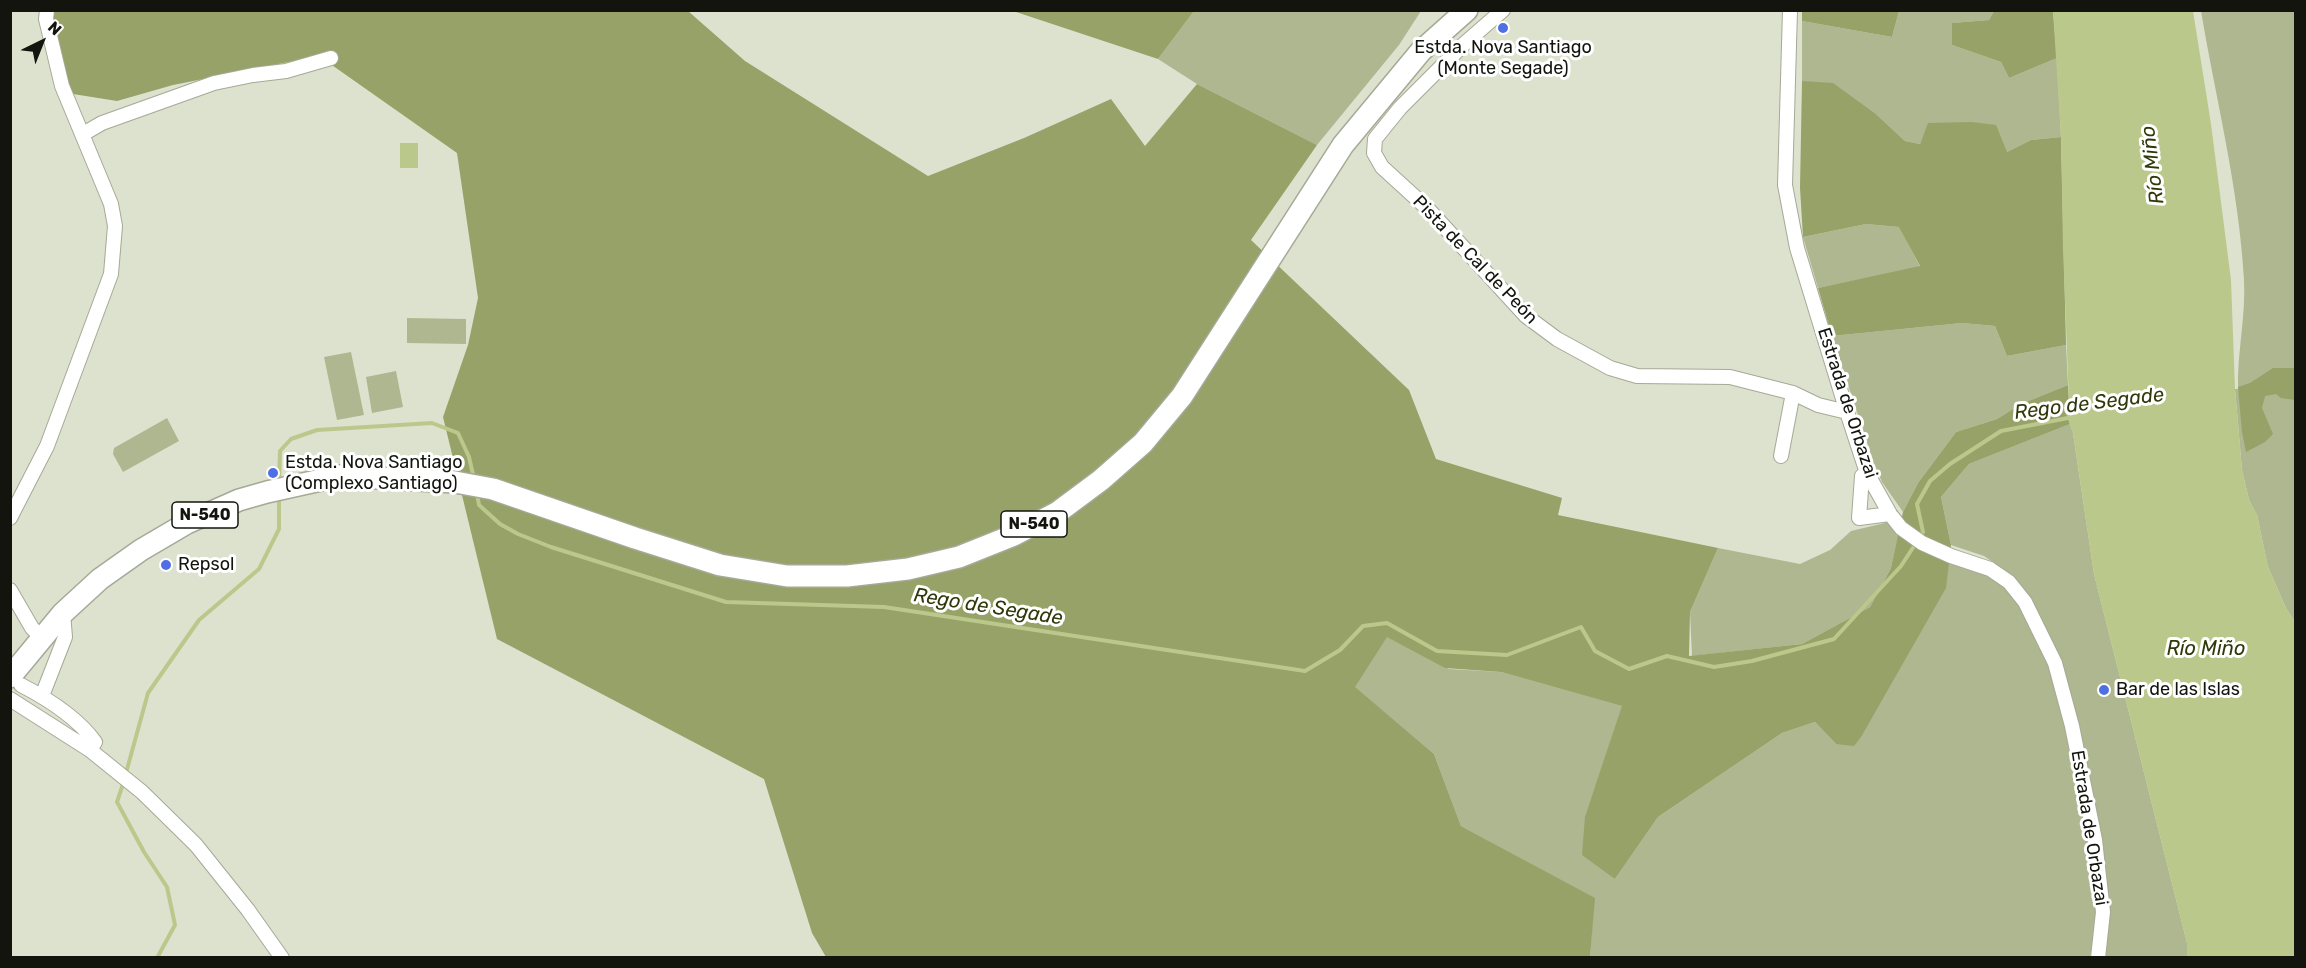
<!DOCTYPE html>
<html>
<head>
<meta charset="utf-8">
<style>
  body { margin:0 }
  #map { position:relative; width:2306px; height:968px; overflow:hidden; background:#dde2cf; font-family:Rubik,sans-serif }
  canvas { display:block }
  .frame { position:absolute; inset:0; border:12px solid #12140d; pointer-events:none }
  .north { position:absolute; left:12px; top:12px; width:60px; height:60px; -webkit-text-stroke:4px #fff; paint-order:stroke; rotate:43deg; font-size:16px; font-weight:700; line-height:24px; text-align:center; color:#12140d }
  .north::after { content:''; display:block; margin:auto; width:21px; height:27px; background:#12140d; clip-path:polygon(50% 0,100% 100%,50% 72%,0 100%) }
</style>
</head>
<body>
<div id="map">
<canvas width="2306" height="968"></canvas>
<div class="frame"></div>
<div class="north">N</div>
</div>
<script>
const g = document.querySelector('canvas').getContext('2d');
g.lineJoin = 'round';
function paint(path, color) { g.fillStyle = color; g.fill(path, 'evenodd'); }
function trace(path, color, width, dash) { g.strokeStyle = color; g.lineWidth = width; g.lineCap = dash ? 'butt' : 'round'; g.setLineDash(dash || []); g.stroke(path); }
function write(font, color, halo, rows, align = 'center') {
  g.font = font + ' Rubik,sans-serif'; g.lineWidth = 6; g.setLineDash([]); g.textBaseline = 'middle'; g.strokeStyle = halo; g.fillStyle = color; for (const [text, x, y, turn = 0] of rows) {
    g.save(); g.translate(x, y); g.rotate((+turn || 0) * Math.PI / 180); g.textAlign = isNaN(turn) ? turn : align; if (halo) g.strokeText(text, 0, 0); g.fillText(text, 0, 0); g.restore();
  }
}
paint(new Path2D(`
  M1194 11H1421L1399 45 1317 145 1197 84 1158 59Z
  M1899 11H1994L1989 20 1952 23V45L2001 62 2009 78 2057 58 2061 137 2031 140 2007 152 1929 123 1920 144 1905 141 1877 115 1802 81V21L1892 37Z
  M2201 11H2295V622L2286 608 2268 567 2257 515 2249 500 2242 470 2235 389H2238C2237 353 2246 316 2244 280 2239 189 2216 100 2201 11Z
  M1866 224 1900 227 1920 267 1818 288 1803 237Z
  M407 318 466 319V344L407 343Z
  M1962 323 1995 326 2007 356 2066 345 2068 385 2021 404 1997 419 1956 432 1918 483 1903 512 1882 482 1874 464 1832 336Z
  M351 352 364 415 337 420 324 357Z
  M396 371 403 407 372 413 366 377Z
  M167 418 179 441 123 472 113 454 114 448Z
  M2070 424 2073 433 2094 574 2187 943V957H2103L2107 906 2105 873 2069 689 2030 597 2014 577 1984 556 1951 545 1941 497 1969 464Z
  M1889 522 1899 533 1891 568 1870 607 1802 644 1692 656 1690 612 1718 548 1800 564 1830 550 1851 531Z
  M1949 561 1994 577 2013 593 2050 667 2071 746 2092 853 2096 921 2090 957H1590L1594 898 1461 826 1434 754 1354 687 1387 636 1449 669 1501 672 1623 706 1585 816 1615 879 1658 817 1782 733 1815 722 1836 744Z`), '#aeb790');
paint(new Path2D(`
  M42 11H688L745 61 928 176 1024 138 1111 99 1145 146 1197 84 1317 145 1251 240 1409 390 1436 459 1562 498 1558 515 1718 548 1690 612 1689 656 1802 644 1870 607 1891 568 1903 512 1918 483 1956 432 1997 419 2021 404 2068 385 2069 402 2065 410 2070 424 1969 464 1941 497 1951 545 1946 588 1861 737 1854 746 1836 744 1815 722 1782 733 1658 817 1615 879 1582 855 1585 816 1622 706 1501 672 1445 668 1387 637 1355 687 1434 754 1461 826 1595 898 1590 957H826L812 933 764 779 497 639 443 417 468 345 478 298 457 153 319 56 173 85 117 101 73 94Z
  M1013 11H1194L1158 59Z
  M1802 11V10L1899 11 1892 37 1802 21Z
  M1994 11H2053L2057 58 2009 78 2001 62 1952 45V23L1989 20Z
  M1802 81 1833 83 1877 115 1905 141 1920 144 1928 123 1972 122 1996 125 2007 152 2031 140 2061 137 2066 345 2007 356 1995 326 1962 323 1832 336 1818 288 1920 266 1899 227 1866 224 1803 237 1800 188Z
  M2273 368H2295V400L2281 398 2276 394 2265 396 2262 408 2273 434 2265 442 2246 452 2242 432 2238 387 2250 383Z`), '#96a267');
paint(new Path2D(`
  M2053 11H2193L2211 124 2231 280 2235 389 2242 470 2249 500 2257 515 2268 567 2286 608 2295 622V957H2187V943L2094 574 2073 433 2065 410 2069 402 2063 249 2061 137Z
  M400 143H418V168H400Z`), '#bbc88b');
trace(new Path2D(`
  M279 483 280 451 291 439 317 430 432 423 458 433 469 457 474 479
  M477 493 479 505 500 524 518 534 551 547 726 602 884 607 1305 671 1340 650 1363 626 1387 623 1437 651 1507 655 1581 627 1595 651 1629 669 1667 656 1714 667 1752 661 1834 639 1901 566 1916 543
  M1920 536 1923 532 1917 504 1930 481 1950 464 2001 431 2073 417
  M126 773 148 693 199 620 259 569 279 529V496
  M124 781 117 802 144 852 167 887 175 925 157 958`), '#bbc88b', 4);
const minor = new Path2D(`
  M1503 10 1464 44 1400 108 1375 139 1374 153 1382 167 1428 209 1526 316 1557 339 1610 368 1637 376 1730 377 1793 393 1818 405 1847 412
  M1790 10 1785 185 1797 248 1847 412 1867 473 1890 514 1901 528 1922 543 1951 556 1990 569 2009 582 2025 602 2055 663 2072 726 2095 840 2103 912 2098 958
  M83 134 102 123 214 83 253 75 286 71 331 58
  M1781 456 1793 393
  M1867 473 1862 476 1859 518 1890 514
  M10 518 47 446 111 274 115 226 111 204 62 86 46 19 47 10
  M10 590 32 628 42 638
  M21 685C48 699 77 717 95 742L90 750
  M42 696 65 637 63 613
  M10 699 90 750 142 792 196 845 248 910 282 958`);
const trunk = new Path2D(`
  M10 677 63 613 100 579 141 550 187 523 239 500 267 492 339 476 455 482 493 489 635 538 720 565 787 576H847L908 569 959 557 1014 535 1058 512 1101 480 1143 443 1182 396 1343 145 1421 51 1467 10`);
trace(minor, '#a5a996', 16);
trace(trunk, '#a5a996', 24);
trace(minor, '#fff', 14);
trace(trunk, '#fff', 21);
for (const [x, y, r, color] of [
  [1503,28,6,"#4f6fe4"],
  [273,473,6,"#4f6fe4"],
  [166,565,6,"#4f6fe4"],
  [2104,690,6,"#4f6fe4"]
]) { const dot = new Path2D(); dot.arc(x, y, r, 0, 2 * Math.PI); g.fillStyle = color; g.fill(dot); trace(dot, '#fff', 2); }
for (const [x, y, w] of [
  [205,515,66],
  [1034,524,66]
]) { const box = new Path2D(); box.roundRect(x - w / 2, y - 13, w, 26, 4.5); g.fillStyle = '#fff'; g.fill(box); trace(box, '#12140d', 1.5); }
write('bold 16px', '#12140d', null, [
  ["N-540",205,515],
  ["N-540",1034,524]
]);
write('18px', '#12140d', '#fff', [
  ["Estda. Nova Santiago",1503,48,"center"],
  ["(Monte Segade)",1503,69,"center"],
  ["Estda. Nova Santiago",285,463],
  ["(Complexo Santiago)",285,484],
  ["Repsol",178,565],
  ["Bar de las Islas",2116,690]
], 'left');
write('18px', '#12140d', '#fff', [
  ["Pista de Cal de Peón",1475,260,46],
  ["Estrada de Orbazai",1847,403,72],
  ["Estrada de Orbazai",2089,828,81]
]);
write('italic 20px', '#31390a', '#fff', [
  ["Río Miño",2153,165,-97],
  ["Rego de Segade",2089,404,-7],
  ["Rego de Segade",988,607,9],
  ["Río Miño",2206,649]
]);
</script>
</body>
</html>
